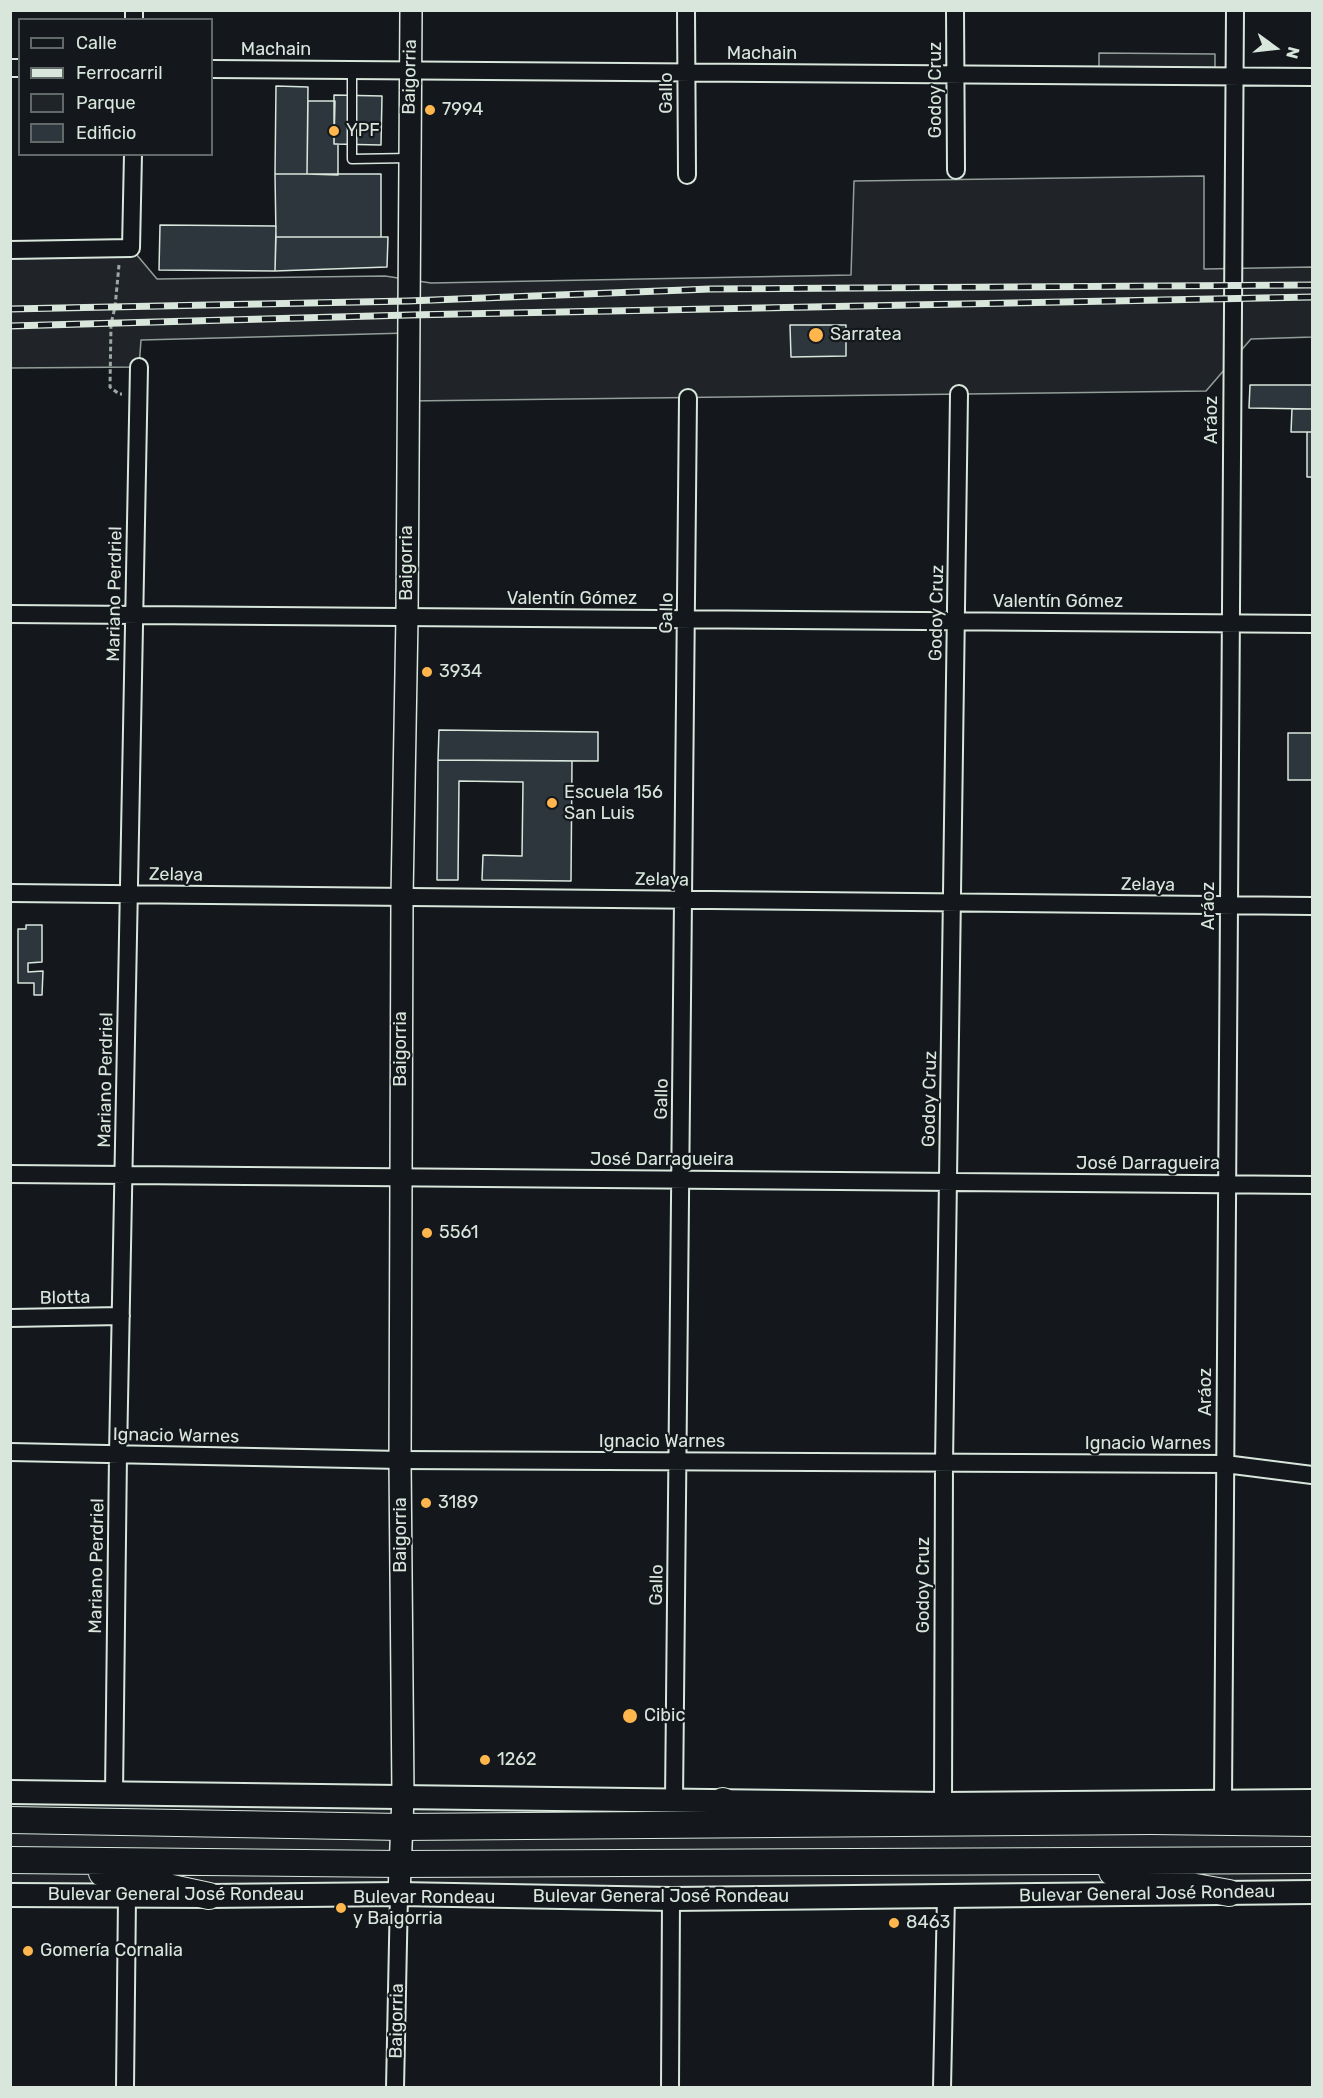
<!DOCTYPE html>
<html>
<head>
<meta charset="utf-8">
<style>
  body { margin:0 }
  #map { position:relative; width:1323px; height:2098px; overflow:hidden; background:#14181c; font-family:Rubik,sans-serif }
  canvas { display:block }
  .frame { position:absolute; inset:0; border:12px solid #d8e6dc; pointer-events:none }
  .legend { position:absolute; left:18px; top:18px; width:195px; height:138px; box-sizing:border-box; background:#14181c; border:2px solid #626a69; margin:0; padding:8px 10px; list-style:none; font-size:18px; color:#d8e6dc }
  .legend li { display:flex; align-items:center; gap:12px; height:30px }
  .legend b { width:30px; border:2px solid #626a69 }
  .north { position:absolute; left:1245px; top:18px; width:60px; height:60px; -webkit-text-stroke:4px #14181c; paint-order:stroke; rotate:105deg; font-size:16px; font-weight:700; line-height:24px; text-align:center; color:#d8e6dc }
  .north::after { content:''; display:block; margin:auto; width:21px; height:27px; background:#d8e6dc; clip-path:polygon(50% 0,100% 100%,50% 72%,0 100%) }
</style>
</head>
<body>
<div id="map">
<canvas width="1323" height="2098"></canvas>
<div class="frame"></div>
<ul class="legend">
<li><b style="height:8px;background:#14181c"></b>Calle</li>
<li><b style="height:8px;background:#d8e6dc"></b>Ferrocarril</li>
<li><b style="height:16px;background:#202428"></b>Parque</li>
<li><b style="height:16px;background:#2c363c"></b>Edificio</li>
</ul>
<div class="north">N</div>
</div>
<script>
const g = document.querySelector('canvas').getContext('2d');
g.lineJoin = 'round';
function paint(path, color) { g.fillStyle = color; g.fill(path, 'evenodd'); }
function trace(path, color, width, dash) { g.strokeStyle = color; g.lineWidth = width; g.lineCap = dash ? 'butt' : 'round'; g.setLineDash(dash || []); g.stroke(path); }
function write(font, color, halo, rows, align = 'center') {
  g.font = font + ' Rubik,sans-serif'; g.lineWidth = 4.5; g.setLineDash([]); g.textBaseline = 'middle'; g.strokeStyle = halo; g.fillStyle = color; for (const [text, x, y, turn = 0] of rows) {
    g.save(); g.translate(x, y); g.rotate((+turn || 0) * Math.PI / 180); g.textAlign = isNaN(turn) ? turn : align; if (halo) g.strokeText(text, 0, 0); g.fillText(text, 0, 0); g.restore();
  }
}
const green = new Path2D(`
  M1099 53 1215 54V70L1099 69Z
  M1204 176V269L1312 267V337L1251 339 1206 391 408 401V333L141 340 139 367 11 368 10 250 131 248 157 279 385 276 431 283 851 275 854 181Z
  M11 1792 1312 1801V1892L11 1895Z`);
paint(green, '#202428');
trace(green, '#939e99', 1.5);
const building = new Path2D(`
  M276 86 308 87 307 174H275Z
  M334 95 382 96 381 145 334 144Z
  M308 101H335L334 144H338V175L307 174Z
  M275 174H381V237H276Z
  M160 225 276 226 275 271 159 270Z
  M276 237H388L387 267 275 271Z
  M790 325H846V356L791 357Z
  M1250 385H1312V409L1249 408Z
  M1292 409H1312V432H1291Z
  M1307 432H1312V477H1307Z
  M439 730 598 732V761L438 760Z
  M1288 733H1312V780H1288Z
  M438 760 572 761 571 881 482 880 483 855 522 856 523 782 459 781 458 880H437Z
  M26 925H42V962L28 963V972L43 971 42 995H34V983H18V929H26Z`);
paint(building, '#2c363c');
trace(building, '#d8e6dc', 1.5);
const service = new Path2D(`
  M352 69V159L409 158`);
const minor = new Path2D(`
  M134 10V20
  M686 10 687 175
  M955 10 956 170
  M10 68H20
  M212 69 1312 77
  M10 250 131 248 133 154
  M10 614 1312 624
  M10 893 1312 906
  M10 1174 1312 1185
  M10 1318 121 1316
  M10 1452 400 1460 1225 1464 1312 1475
  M114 1794 118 1454 139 367
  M674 1800 688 398
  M1223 1801 1235 10
  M943 1804 944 1463 959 394
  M125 2088 127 1896
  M395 2088 399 1894
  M670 2088 671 1899
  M942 2088 946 1896`);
const tertiary = new Path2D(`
  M399 1894 403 1797 400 1460 402 897 407 617 411 10`);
const secondary = new Path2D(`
  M10 1792 943 1804 1312 1801
  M10 1895 209 1896 399 1894 671 1899 1312 1892`);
const primary = new Path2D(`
  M723 1801 764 1823
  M10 1820 401 1827 1151 1821 1312 1823
  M10 1860 400 1864 1312 1860
  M1112 1872 1229 1893
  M102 1873 209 1896`);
trace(service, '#d8e6dc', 11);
trace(minor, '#d8e6dc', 20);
trace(tertiary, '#d8e6dc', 24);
trace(secondary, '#d8e6dc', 26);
trace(primary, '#d8e6dc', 28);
trace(new Path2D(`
  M119 265 115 307 111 324 110 387 119 394H122`), '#9da8a2', 3, [4.5, 3]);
trace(service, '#14181c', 8);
trace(minor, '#14181c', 16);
trace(tertiary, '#14181c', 21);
trace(secondary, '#14181c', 22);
trace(primary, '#14181c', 26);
const rail = new Path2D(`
  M10 309 408 301 710 289 1312 285
  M10 326 409 315 1312 297`);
trace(rail, '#d8e6dc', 7);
trace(rail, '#14181c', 4.5, [14]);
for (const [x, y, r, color] of [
  [430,110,6,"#ffb74d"],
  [334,131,6,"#ffb74d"],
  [816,335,8,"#ffb74d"],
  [427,672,6,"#ffb74d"],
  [552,803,6,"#ffb74d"],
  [427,1233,6,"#ffb74d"],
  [426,1503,6,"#ffb74d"],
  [630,1716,8,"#ffb74d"],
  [485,1760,6,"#ffb74d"],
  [341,1908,6,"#ffb74d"],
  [894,1923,6,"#ffb74d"],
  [28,1951,6,"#ffb74d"]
]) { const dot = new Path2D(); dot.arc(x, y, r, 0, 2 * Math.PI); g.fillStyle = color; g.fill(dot); trace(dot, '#14181c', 2); }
write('18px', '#d8e6dc', '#14181c', [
  ["Machain",276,50],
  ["Machain",762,54],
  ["Baigorria",410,77,-89],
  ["Godoy Cruz",936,90,-90],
  ["Gallo",667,93,-90],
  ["Aráoz",1212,420,-90],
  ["Baigorria",407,563,-90],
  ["Mariano Perdriel",115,594,-89],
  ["Valentín Gómez",572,599],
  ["Valentín Gómez",1058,602],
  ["Gallo",667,613,-89],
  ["Godoy Cruz",937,613,-89],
  ["Zelaya",176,875,1],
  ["Zelaya",662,880,1],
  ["Zelaya",1148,885,1],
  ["Aráoz",1209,906,-90],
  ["Baigorria",401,1049,-90],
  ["Mariano Perdriel",106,1080,-89],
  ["Gallo",662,1099,-89],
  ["Godoy Cruz",930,1099,-89],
  ["José Darragueira",662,1160],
  ["José Darragueira",1148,1164],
  ["Blotta",65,1298,-1],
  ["Aráoz",1206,1392,-90],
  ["Ignacio Warnes",176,1436,1],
  ["Ignacio Warnes",662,1442],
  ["Ignacio Warnes",1148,1444],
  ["Baigorria",401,1535,-90],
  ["Mariano Perdriel",97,1566,-89],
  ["Gallo",657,1585,-89],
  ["Godoy Cruz",924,1585,-90],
  ["Bulevar General José Rondeau",1147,1894,-1],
  ["Bulevar General José Rondeau",176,1895],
  ["Bulevar General José Rondeau",661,1897],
  ["Baigorria",397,2021,-89]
]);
write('18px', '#d8e6dc', '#14181c', [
  ["7994",442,110],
  ["YPF",346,131],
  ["Sarratea",830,335],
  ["3934",439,672],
  ["Escuela 156",564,793],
  ["San Luis",564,814],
  ["5561",439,1233],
  ["3189",438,1503],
  ["Cibic",644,1716],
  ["1262",497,1760],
  ["Bulevar Rondeau",353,1898],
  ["y Baigorria",353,1919],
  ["8463",906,1923],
  ["Gomería Cornalia",40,1951]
], 'left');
</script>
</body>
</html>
